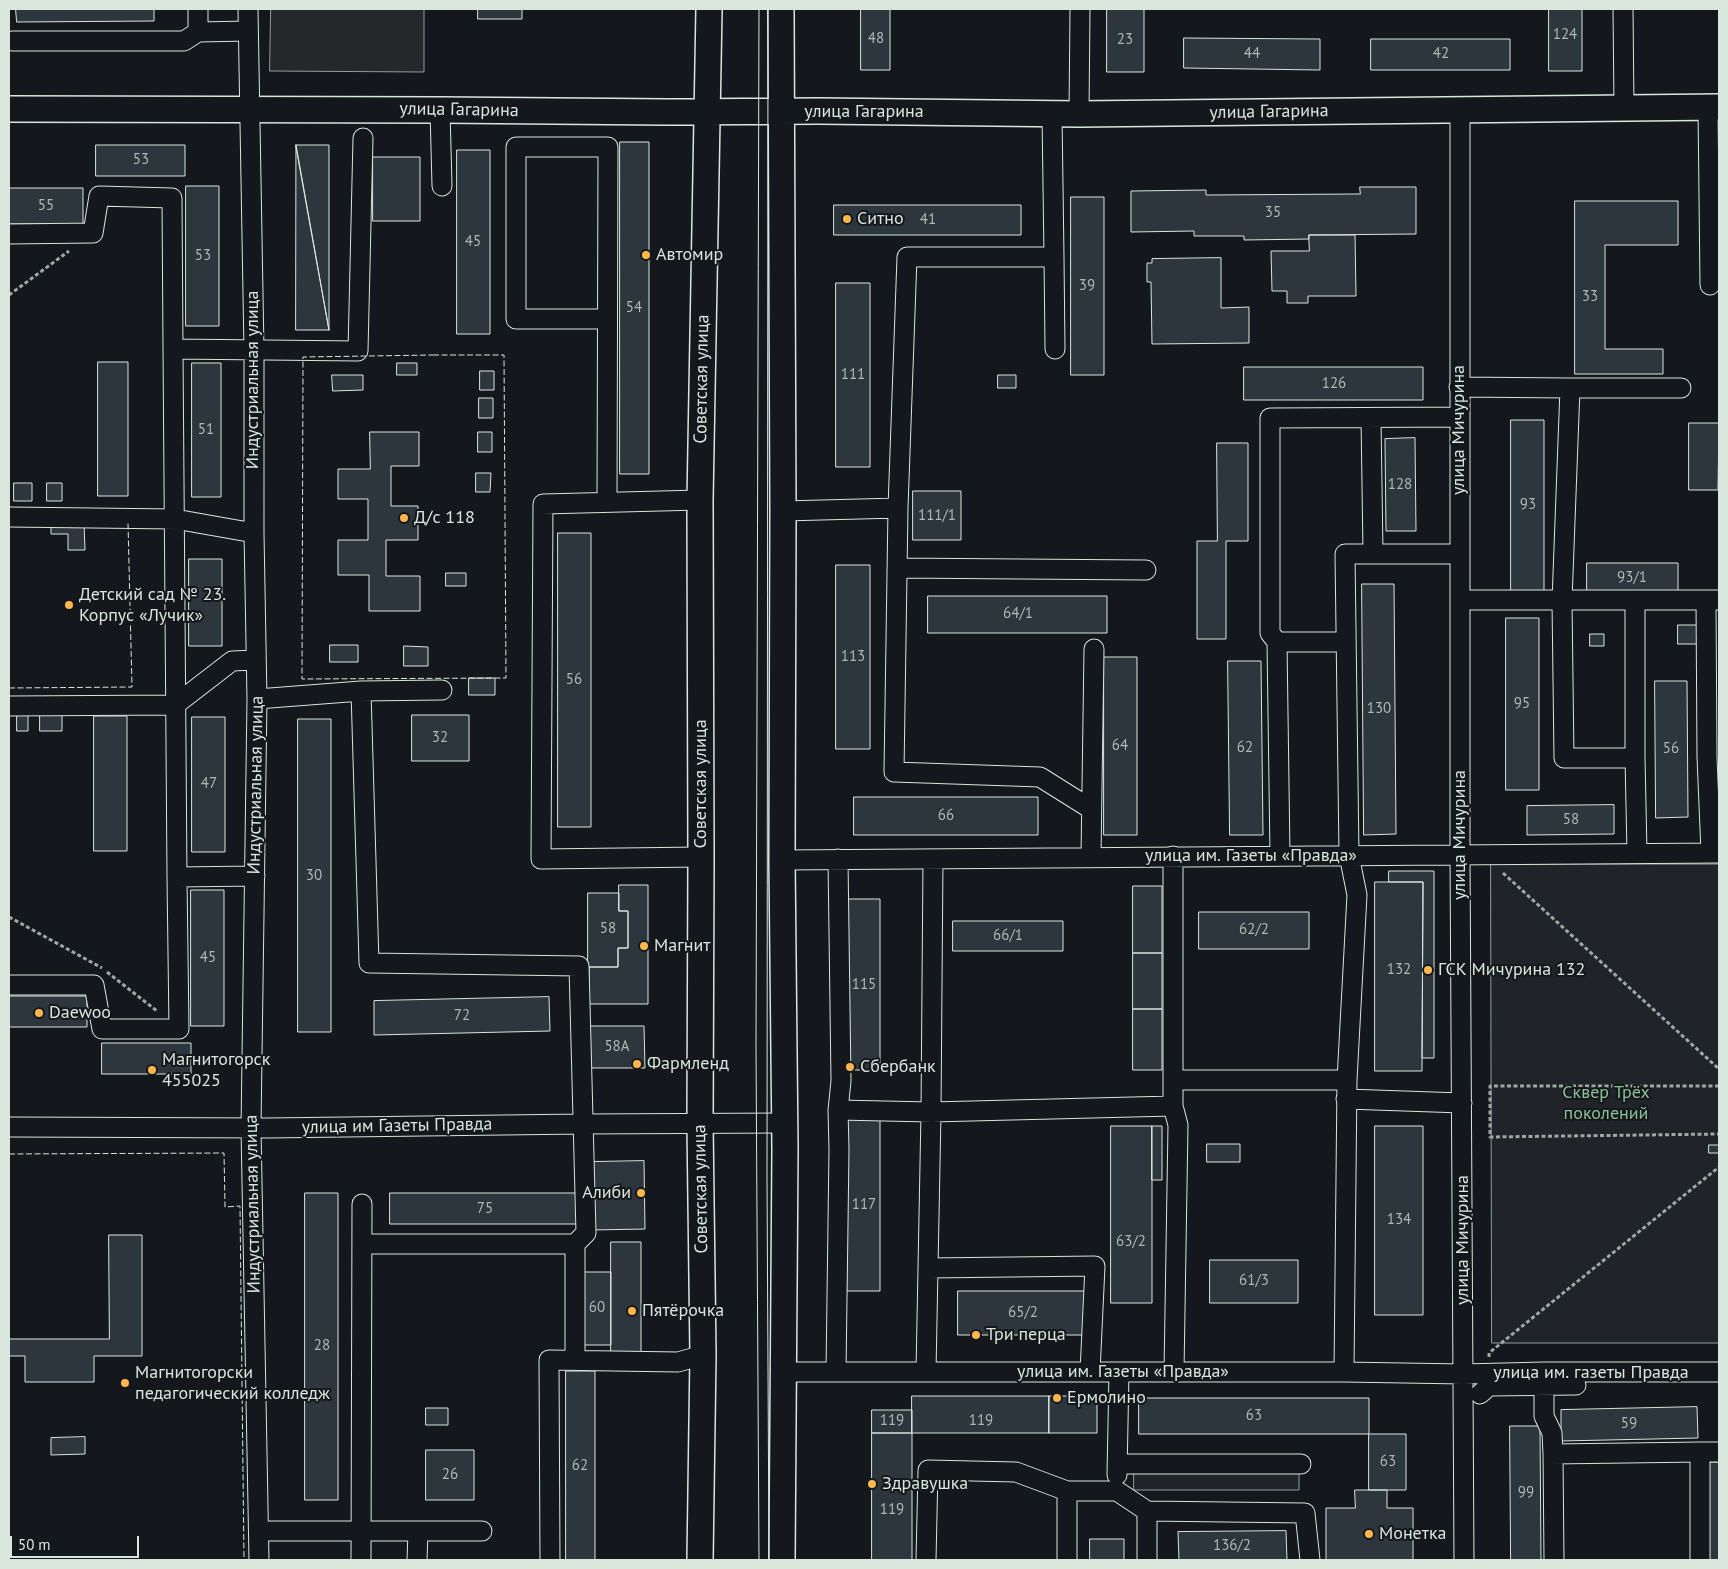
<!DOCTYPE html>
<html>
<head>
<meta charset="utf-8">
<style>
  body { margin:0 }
  #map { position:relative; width:1728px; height:1569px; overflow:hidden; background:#14181c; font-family:"PT Sans",sans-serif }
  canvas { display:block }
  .frame { position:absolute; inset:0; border:10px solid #d8e6dc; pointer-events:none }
  .scale { position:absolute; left:10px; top:1536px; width:129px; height:22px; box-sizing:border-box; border:2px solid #d8e6dc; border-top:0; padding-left:6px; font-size:15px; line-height:18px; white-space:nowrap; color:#d8e6dc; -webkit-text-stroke:4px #14181c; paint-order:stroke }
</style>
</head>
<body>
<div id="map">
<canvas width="1728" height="1569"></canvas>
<div class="frame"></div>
<div class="scale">50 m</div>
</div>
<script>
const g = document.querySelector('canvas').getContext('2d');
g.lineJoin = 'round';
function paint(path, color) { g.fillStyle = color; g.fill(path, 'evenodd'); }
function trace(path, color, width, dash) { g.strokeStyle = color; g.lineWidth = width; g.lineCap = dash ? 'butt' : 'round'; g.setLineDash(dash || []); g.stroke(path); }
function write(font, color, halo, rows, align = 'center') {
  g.font = font + ' "PT Sans",sans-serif'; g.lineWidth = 4; g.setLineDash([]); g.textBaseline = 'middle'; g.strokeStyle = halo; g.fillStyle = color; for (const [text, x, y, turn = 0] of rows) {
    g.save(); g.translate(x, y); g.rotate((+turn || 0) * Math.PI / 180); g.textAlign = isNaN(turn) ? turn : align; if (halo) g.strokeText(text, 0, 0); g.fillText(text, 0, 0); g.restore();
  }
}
const green = new Path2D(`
  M1491 864H1719V1343H1492Z
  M1134 1470H1299V1490H1134Z`);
paint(green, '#202428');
trace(green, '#939e99', 1);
const parking = new Path2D(`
  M271 9H424V72L270 71Z`);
paint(parking, '#24282b');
trace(parking, '#939e99', 1);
const building = new Path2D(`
  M16 9H154V21L17 22Z
  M478 9H522V19H478Z
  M861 9H890V70H861Z
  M1107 9H1144V72H1107Z
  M1549 9H1582V71H1549Z
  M1184 38 1320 39V70L1184 68Z
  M1371 39H1510V70H1371Z
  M620 142H649V474H620Z
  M96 145H185V176H96Z
  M296 145 329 330H296Z
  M296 145H329V330Z
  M457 150H490V334H457Z
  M373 157H420V221H373Z
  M186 186H219V326H186Z
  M1360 187H1416V234L1309 235V239L1244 240V236H1194V231L1131 232V191L1206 190V195L1360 194Z
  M9 188H83V224H9Z
  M1071 197H1104V375H1071Z
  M1575 201H1678V245H1605V349H1663V374H1575Z
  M834 205H1021V235H834Z
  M1309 235H1355L1356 296H1308V303H1287V291H1272L1271 251H1309Z
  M1221 258V308L1249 307V343L1152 344 1151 282H1147V263H1152V259Z
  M836 283H870V467H836Z
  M98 362H128V496H98Z
  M192 363H221V497H192Z
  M397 363H417V375H397Z
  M1244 367H1423V400H1244Z
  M480 371H494V390H480Z
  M332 375H363V390L333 391Z
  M998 375H1016V388H998Z
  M479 398H493V418H479Z
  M1511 420H1544V591H1511Z
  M1689 423H1719L1718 490H1689Z
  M370 432H419V466H391V506H418V540H386V576H420V611H369V575H338V540H368V499H338V469H370Z
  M478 432H492V452H478Z
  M1415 438 1416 531H1386L1385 439Z
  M1217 443H1248V541H1226V639H1197V541H1217Z
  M476 473H491L490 492H476Z
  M14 483H32V501H14Z
  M47 483H62V501H47Z
  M913 491H961V540H913Z
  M84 523 85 550H68V534H51V524Z
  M558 533H591V827H558Z
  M189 559H222V646H189Z
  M1587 563H1678V594H1587Z
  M836 565H870V749H836Z
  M446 573H466V586H446Z
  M1362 584H1394L1396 834 1364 835Z
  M928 596H1107V633H928Z
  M1506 618H1539V790H1506Z
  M1678 625H1697V644H1678Z
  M1590 634H1604V646H1590Z
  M330 645H358V662H330Z
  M404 646 428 647V666H404Z
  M1104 657H1137V835H1104Z
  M1228 661H1261L1263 835H1230Z
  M469 678H495V695H469Z
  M1655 681H1687L1688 817 1656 818Z
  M17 712H28V731H17Z
  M40 712H62V731H40Z
  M412 715H469V761H412Z
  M94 716H127V851H94Z
  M192 717H225V852H192Z
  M298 719H331V1032H298Z
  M854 797H1038V835H854Z
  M1614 805V834L1527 835V806Z
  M1389 871H1434V1058H1422L1423 882H1389Z
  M1375 882H1423L1422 1071H1375Z
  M619 885H648V1004H589V967H618V948H628V911H619Z
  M1133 886H1162V953H1133Z
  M191 890H224V1026H191Z
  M588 893H619V911H628V948H618V967H588Z
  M847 899H880V1070H847Z
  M1199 912H1309V949H1199Z
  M953 921H1063V951H953Z
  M1133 953H1162V1009H1133Z
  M9 996H87V1027H9Z
  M549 997 550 1031 374 1035V1001Z
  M1133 1009H1162V1070H1133Z
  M590 1026H644L645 1068H590Z
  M102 1043H191V1074H102Z
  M847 1119H880V1291H847Z
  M1111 1126H1152V1303H1111Z
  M1152 1126H1162V1180H1152Z
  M1375 1126H1423V1315H1375Z
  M1207 1144H1240V1162H1207Z
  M1709 1145H1719V1153H1709Z
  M644 1161 645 1229 592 1230 591 1162Z
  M305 1193H338V1500H305Z
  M390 1193H580V1224H390Z
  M109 1235H142V1356H94V1382H25V1356H9V1339H109Z
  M611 1242H641V1355H611Z
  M1210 1260H1298V1303H1210Z
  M582 1272H611V1345H582Z
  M958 1291H1088V1335H958Z
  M566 1371H595V1560H566Z
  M912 1396H1049V1433H912Z
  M1049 1396H1097V1433H1049Z
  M1139 1398H1369V1434H1139Z
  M1697 1407 1698 1438 1561 1441V1410Z
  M426 1408H448V1425H426Z
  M872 1410H912V1433H872Z
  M1510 1426H1540L1541 1560H1511Z
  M872 1433H912V1560H872Z
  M1369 1434H1406V1490H1369Z
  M85 1437V1454L51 1455V1438Z
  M426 1450H474V1500H426Z
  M1710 1462H1719V1560H1710Z
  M1355 1490H1387V1508H1413V1560H1326V1508H1355Z
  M1286 1531 1287 1560H1179L1178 1532Z
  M1090 1539H1124V1560H1090Z`);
paint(building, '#2c363c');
trace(building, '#d8e6dc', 1);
const minor = new Path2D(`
  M198 9V32
  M248 9 254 351V533L257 699 251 1128 259 1560
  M1623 9 1624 107
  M12 41H184L198 32 248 31
  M1708 107 1710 285
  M1460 109V855L1464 1560
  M440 110 442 186
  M1052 114 1054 257H907L898 508 894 772 1040 777 1091 809
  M1079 114 1080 9
  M9 234 93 233 99 196 172 198 173 349 358 351 363 138
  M1054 257 1055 349
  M607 319H516V147H608L607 502
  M173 349 177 877 255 876
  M1459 387 1570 388 1562 601 1564 758H1635L1637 853
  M1570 388H1681
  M1371 418 1373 553
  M700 500 543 504 541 859 701 857
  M783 511 898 508
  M9 517 175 519 254 533
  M897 568 1146 570
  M1460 600H1719
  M1635 600V758
  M1706 600 1707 757 1711 853
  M1277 642H1346
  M361 691 369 963 579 966 586 1233 575 1244V1360
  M257 699 361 691 442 690
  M9 706 175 705 232 661 256 660
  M1280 855 1277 642 1270 633V418L1459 417
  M1091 856 1094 649
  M1173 856V1106L1178 1125 1174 1372
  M782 860 1719 853
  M9 985H94L102 1029H179L177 877
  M1173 1080H1347
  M1346 1099 1462 1103
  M838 1110 931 1112 1173 1106
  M9 1127 267 1128 582 1124 785 1123
  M362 1244H575
  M929 1268 1095 1266 1090 1372
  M784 1372H1344L1463 1374 1544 1372H1719
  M836 1372 839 1149 838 1110 841 1081 838 859
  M926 1372 931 1112 933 859
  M1344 1372 1347 1080 1357 895 1349 855 1345 554H1460
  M1544 1373V1416L1552 1433 1553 1454 1554 1560
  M1480 1394 1489 1386 1576 1385
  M1553 1454 1700 1452
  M1117 1464H1301
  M1117 1475 1119 1372
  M259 1531H482
  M361 1560 362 1204
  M417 1560 418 1531
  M550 1560 549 1360 678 1362 703 1355
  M926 1560 928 1470 1016 1472 1067 1491
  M1067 1560V1491H1117L1147 1511
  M1147 1560V1511L1305 1513 1310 1560
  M1700 1560V1452H1719`);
const major = new Path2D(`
  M781 9 783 511 782 860 785 1149 782 1560
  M9 109 440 110 667 112 819 111 1079 114 1719 107
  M700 1560 703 1355 700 1124 701 857 700 500 709 9`);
trace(minor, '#d8e6dc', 21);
trace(major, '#d8e6dc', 28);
trace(new Path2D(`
  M9 295 69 251
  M1503 873 1719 1069
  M9 917 102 968
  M107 972 157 1011
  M1719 1086H1490V1137L1719 1134
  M1489 1357V1353L1719 1167`), '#9da8a2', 3, [4, 2.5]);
trace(minor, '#14181c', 19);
trace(major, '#14181c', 25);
trace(new Path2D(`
  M759 9 756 1045 759 1560
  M768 9 767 1178 769 1560`), '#d8e6dc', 1);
trace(new Path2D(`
  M433 355H504L506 678 302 679 303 357Z
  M9 688 132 687 128 523
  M9 1154 224 1153 225 1207 240 1206 244 1560`), '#d8e6dc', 1, [6, 2.5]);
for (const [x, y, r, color] of [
  [847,219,5,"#ffb74d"],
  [646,255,5,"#ffb74d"],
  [404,518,5,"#ffb74d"],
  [69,605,5,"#ffb74d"],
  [644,946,5,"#ffb74d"],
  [1428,970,5,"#ffb74d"],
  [39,1013,5,"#ffb74d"],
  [637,1064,5,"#ffb74d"],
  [850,1067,5,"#ffb74d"],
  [152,1070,5,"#ffb74d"],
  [641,1193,5,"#ffb74d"],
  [632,1311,5,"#ffb74d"],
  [976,1335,5,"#ffb74d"],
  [125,1383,5,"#ffb74d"],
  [1057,1398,5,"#ffb74d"],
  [872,1484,5,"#ffb74d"],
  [1369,1534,5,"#ffb74d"]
]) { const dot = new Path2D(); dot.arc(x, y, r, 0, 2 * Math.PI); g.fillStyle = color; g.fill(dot); trace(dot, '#14181c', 2); }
write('15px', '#adbab4', null, [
  ["124",1565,35],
  ["48",876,39],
  ["23",1125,40],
  ["44",1252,54],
  ["42",1441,54],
  ["53",141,160],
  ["55",46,206],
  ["35",1273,213],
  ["41",928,220],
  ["45",473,242],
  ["53",203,256],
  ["39",1087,286],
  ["33",1590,297],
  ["54",634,308],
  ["111",853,375],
  ["126",1334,384],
  ["51",206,430],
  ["128",1400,485],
  ["93",1528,505],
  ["111/1",937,516],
  ["93/1",1632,578],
  ["64/1",1018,614],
  ["113",853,657],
  ["56",574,680],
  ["95",1522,704],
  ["130",1379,709],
  ["32",440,738],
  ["64",1120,746],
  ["62",1245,748],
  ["56",1671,749],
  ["47",209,784],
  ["66",946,816],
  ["58",1571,820],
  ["30",314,876],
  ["58",608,929],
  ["62/2",1254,930],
  ["66/1",1008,936],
  ["45",208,958],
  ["132",1399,970],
  ["115",864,985],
  ["72",462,1016],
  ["58А",617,1047],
  ["117",864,1205],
  ["75",485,1209],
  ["134",1399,1220],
  ["63/2",1131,1242],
  ["61/3",1254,1281],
  ["60",597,1308],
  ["65/2",1023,1313],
  ["28",322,1346],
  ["63",1254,1416],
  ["119",892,1421],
  ["119",981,1421],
  ["59",1629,1424],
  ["63",1388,1462],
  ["62",580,1466],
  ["26",450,1475],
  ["99",1526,1493],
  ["119",892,1510],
  ["136/2",1232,1546]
]);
write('18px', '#d8e6dc', '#14181c', [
  ["улица Гагарина",459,110,1],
  ["улица Гагарина",864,112],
  ["улица Гагарина",1269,112,-1],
  ["Советская улица",702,379,-89],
  ["Индустриальная улица",253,380,-90],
  ["улица Мичурина",1459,430,-90],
  ["Советская улица",701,784,-90],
  ["Индустриальная улица",256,785,-89],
  ["улица Мичурина",1460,835,-90],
  ["улица им. Газеты «Правда»",1251,856],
  ["улица им Газеты Правда",397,1126,-1],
  ["Советская улица",701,1189,-91],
  ["Индустриальная улица",253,1204,-91],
  ["улица Мичурина",1463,1240,-90],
  ["улица им. Газеты «Правда»",1123,1372],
  ["улица им. газеты Правда",1591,1373]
]);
write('18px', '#d8e6dc', '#14181c', [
  ["Ситно",857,219],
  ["Автомир",656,255],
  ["Д/с 118",414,518],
  ["Детский сад № 23.",79,595],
  ["Корпус «Лучик»",79,616],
  ["Магнит",654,946],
  ["ГСК Мичурина 132",1438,970],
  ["Daewoo",49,1013],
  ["Магнитогорск",162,1060],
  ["455025",162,1081],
  ["Фармленд",647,1064],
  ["Сбербанк",860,1067],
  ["Алиби",631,1193,"right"],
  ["Пятёрочка",642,1311],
  ["Три перца",986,1335],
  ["Магнитогорски",135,1373],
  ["педагогический колледж",135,1394],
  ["Ермолино",1067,1398],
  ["Здравушка",882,1484],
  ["Монетка",1379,1534]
], 'left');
write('18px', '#8ac095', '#14181c', [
  ["Сквер Трёх",1606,1093],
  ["поколений",1606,1114]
]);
</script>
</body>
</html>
